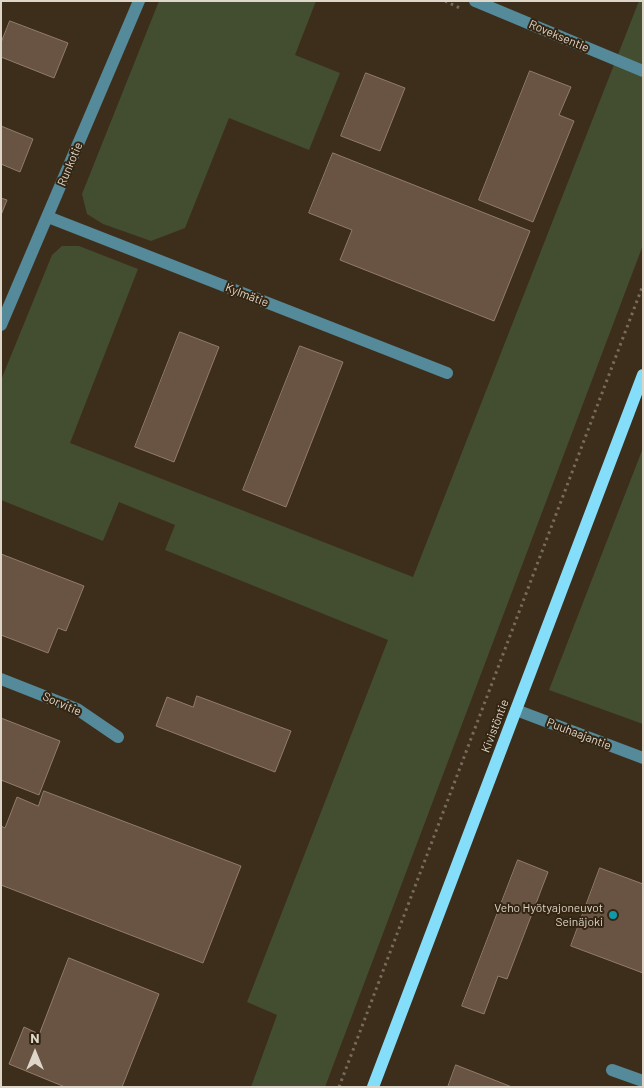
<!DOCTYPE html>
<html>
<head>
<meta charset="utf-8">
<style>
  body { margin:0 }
  #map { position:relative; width:644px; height:1088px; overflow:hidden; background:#3d2e1b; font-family:Barlow,sans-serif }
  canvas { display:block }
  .frame { position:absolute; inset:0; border:2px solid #dfd6ca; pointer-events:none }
  .north { position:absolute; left:10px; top:1028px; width:50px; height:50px; -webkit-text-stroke:4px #332511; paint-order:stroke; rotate:0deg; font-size:14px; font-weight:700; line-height:20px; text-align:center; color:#dfd6ca }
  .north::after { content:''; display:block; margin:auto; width:18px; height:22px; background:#dfd6ca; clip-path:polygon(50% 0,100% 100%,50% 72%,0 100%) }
</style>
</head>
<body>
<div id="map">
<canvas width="644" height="1088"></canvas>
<div class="frame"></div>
<div class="north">N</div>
</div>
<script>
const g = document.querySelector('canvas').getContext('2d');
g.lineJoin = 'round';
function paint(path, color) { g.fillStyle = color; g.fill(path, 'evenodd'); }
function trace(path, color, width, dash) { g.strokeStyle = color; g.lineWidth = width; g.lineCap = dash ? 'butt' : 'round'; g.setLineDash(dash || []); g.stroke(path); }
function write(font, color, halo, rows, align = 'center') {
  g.font = font + ' Barlow,sans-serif'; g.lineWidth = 4; g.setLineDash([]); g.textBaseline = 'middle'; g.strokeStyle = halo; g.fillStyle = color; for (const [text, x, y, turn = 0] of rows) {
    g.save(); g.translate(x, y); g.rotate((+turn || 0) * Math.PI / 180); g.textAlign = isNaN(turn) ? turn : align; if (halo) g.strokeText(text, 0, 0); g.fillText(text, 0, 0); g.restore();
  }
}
paint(new Path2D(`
  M159 1H316L295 55 340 73 309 150 229 118 185 228 151 241 103 224 87 214 82 194Z
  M639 1H643V245L325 1087H251L277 1015 247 1002 388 640 165 550 175 525 119 502 103 541 1 500V380L52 255 62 246H79L138 269 70 443 413 577Z
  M643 448V724L549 690Z`), '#434d30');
const building = new Path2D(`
  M10 21 68 43 54 78 1 57V43Z
  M530 71 571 87 559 115 574 121 533 222 479 200Z
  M366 73 405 88 380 151 341 136Z
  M1 126 33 139 20 172 1 164Z
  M333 153 530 231 494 321 340 260 352 230 309 213Z
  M1 198 7 200 1 215Z
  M180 332 219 347 174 462 135 447Z
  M300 346 343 362 286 507 243 490Z
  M1 554 84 586 66 631 58 628 48 653 1 635Z
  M197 696 291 731 275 772 156 726 167 697 193 707Z
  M1 718 60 741 39 795 1 780Z
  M44 791 241 866 203 963 1 885V826L5 828 17 797 38 806Z
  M518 860 548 872 507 979 498 976 484 1014 462 1006Z
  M600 868 643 884V973L571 946Z
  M69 958 159 994 122 1087H65L9 1064 24 1027 39 1034Z
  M456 1065 512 1087H448Z`);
paint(building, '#695443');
trace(building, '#927b6a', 1);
trace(new Path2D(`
  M445 1 462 9
  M339 1087 643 285`), '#786b5b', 3, [2.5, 4]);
trace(new Path2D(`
  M475 1 643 71
  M48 217 447 373
  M1 325 139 1
  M1 679 77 709 118 737
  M516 710 643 758
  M612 1070 643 1081`), '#548a9a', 12);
trace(new Path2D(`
  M373 1087 643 375`), '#84def9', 12);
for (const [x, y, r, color] of [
  [613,915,5,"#0f9aa8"]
]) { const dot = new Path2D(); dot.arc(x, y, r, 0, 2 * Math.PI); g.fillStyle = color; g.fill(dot); trace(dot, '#332511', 2); }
write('12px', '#dfd6ca', '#332511', [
  ["Roveksentie",559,36,23],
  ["Runkotie",70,164,-67],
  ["Kylmätie",247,295,21],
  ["Sorvitie",62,704,24],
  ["Kivistöntie",495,726,-69],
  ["Puuhaajantie",579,734,21]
]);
write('12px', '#dfd6ca', '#332511', [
  ["Veho Hyötyajoneuvot",603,908],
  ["Seinäjoki",603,922]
], 'right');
</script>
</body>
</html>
